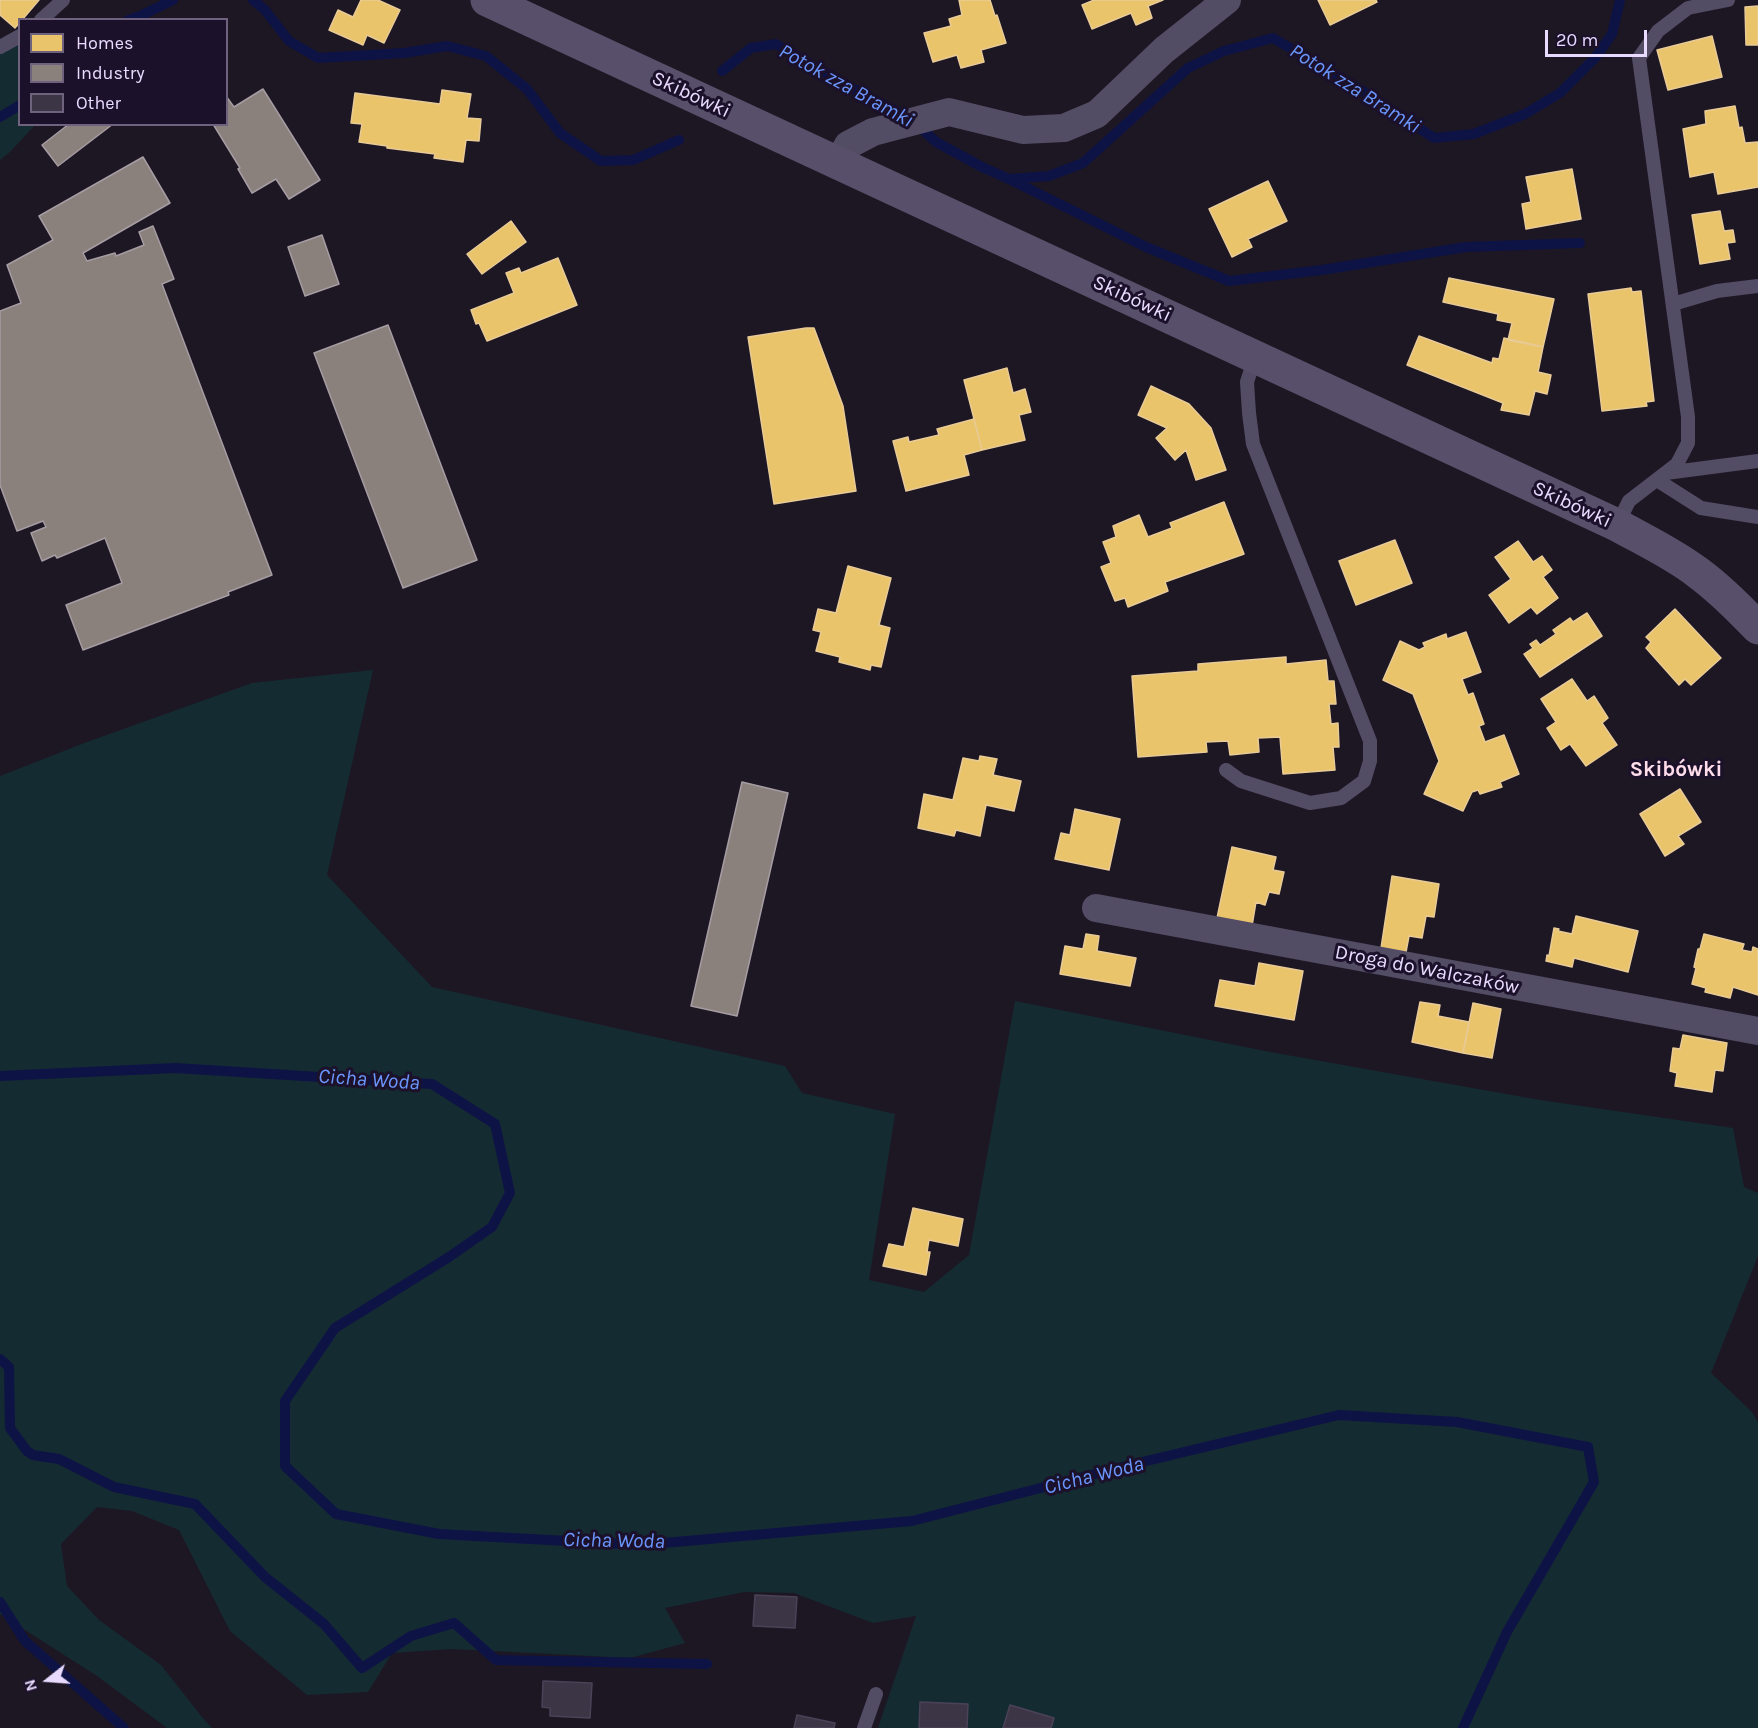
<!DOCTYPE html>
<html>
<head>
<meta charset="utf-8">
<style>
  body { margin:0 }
  #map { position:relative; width:1758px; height:1728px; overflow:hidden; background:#1d1724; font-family:Karla,sans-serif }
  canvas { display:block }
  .legend { position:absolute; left:18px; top:18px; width:210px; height:108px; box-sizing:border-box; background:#1c112a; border:2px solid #6e627f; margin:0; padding:8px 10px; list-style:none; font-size:18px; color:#e8dbff }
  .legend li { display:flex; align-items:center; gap:12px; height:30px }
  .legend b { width:30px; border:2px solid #6e627f }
  .north { position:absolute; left:18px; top:1650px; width:60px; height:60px; -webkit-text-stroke:4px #1c112a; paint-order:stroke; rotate:253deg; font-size:16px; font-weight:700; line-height:24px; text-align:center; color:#e8dbff }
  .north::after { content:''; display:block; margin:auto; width:21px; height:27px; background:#e8dbff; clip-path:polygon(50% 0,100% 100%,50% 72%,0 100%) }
  .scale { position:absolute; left:1545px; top:30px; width:102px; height:27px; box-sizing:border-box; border:3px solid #e8dbff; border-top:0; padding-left:8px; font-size:18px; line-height:21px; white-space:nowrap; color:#e8dbff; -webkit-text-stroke:4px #1c112a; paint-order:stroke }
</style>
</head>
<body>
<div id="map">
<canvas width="1758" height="1728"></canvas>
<ul class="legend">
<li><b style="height:16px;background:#e9c46a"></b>Homes</li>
<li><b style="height:16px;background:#8a817c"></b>Industry</li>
<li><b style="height:16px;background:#3c3546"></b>Other</li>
</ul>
<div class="north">N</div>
<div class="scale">20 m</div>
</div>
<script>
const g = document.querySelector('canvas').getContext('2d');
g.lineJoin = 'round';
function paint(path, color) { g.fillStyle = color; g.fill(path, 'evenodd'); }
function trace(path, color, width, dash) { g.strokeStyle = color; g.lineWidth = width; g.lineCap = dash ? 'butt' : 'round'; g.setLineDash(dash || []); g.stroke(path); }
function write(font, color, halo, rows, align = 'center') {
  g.font = font + ' Karla,sans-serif'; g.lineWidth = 6; g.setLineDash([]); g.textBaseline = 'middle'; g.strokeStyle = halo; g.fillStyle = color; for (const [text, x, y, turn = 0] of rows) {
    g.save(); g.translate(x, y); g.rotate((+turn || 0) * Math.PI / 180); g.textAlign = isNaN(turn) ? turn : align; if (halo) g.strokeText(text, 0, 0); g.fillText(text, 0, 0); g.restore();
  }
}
paint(new Path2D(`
  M0 41 19 44 20 124 35 125 10 152 0 160Z
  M373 670 327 875 432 987 785 1066 802 1093 895 1114 869 1280 924 1292 969 1255 1015 1001 1270 1052 1540 1100 1733 1128 1744 1187 1758 1193V1256L1711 1373 1752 1412 1758 1422V1728H878L916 1616 873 1623 794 1593 744 1592 665 1608 685 1643 630 1658 452 1649 392 1653 368 1692 307 1695 230 1631 179 1530 132 1511 97 1507 61 1544 67 1586 99 1620 161 1665 202 1717 212 1728H167L97 1676 0 1614V776L87 742 252 683Z`), '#152b32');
const homes = new Path2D(`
  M0 0H39L22 20H20V22L15 28 0 15Z
  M361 0H378L400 10 384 43 367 35 363 45 329 30 338 10 353 17Z
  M959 0H990L995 16 997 15 1006 43 981 50 984 62 961 68 957 55 933 62 924 33 951 26 949 19 962 15Z
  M1094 0H1163L1148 6 1152 18 1136 25 1131 13 1092 29 1082 5Z
  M1318 0H1376L1377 2 1330 25Z
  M1758 6V45H1746L1745 7Z
  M1712 36 1722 77 1668 90 1657 50Z
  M442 90 471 94 467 118 481 119 479 141 466 140 463 162 434 158 435 154 387 148V146L359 142 362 124 351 123 355 93 440 104Z
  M1735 106 1739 128 1742 127 1745 143 1758 142V187L1718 194 1714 172 1690 177 1683 129 1706 124 1705 111Z
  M1572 169 1581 219 1526 229 1522 204 1531 202 1526 177Z
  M1268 181 1287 221 1248 239 1252 247 1232 257 1209 209Z
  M1720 211 1724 231 1733 230 1735 242 1727 243 1730 259 1700 264 1692 215Z
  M511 221 526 242 482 274 467 254Z
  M558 258 577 305 487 341 479 323 476 324 471 310 514 293 506 273 519 268 521 273Z
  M1449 278 1554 299 1543 347 1508 340 1512 323 1497 320 1498 314 1443 302Z
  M1631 288 1632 292 1641 291 1654 401 1646 402 1647 406 1602 411 1588 294Z
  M806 328H814L843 406 856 491 774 504 748 337Z
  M1419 336 1492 363 1493 358 1499 359 1504 338 1543 347 1538 372 1551 375 1547 394 1535 391 1529 415 1501 410 1503 403 1407 365Z
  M1007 368 1013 393 1025 389 1031 412 1019 415 1025 440 982 450 964 380Z
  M1151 386 1189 404 1211 428 1226 470 1196 480 1186 450 1175 460 1156 438 1167 428 1138 415Z
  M974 419 982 450 964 455 969 475 906 491 893 441 908 437 909 442 939 435 937 429Z
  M1224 502 1244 554 1165 582 1168 591 1128 607 1125 598 1115 601 1101 567 1111 563 1103 542 1116 537 1113 526 1139 515 1148 537 1172 528 1170 523Z
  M1395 540 1412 583 1356 605 1339 561Z
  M1518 541 1533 562 1542 556 1552 570 1543 577 1558 598 1537 614 1531 607 1509 623 1489 595 1511 579 1495 557Z
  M848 566 891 578 879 625 890 628 881 667 871 665 870 670 839 662 840 657 816 651 821 632 813 630 818 609 836 613Z
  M1675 609 1721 658 1691 685 1685 679 1679 685 1646 648 1651 642 1646 637Z
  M1587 613 1602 636 1540 677 1524 654 1533 648 1530 644 1536 640 1540 645 1556 634 1553 630 1570 618 1573 622Z
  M1466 632 1481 672 1462 679 1468 695 1473 693 1484 724 1479 726 1485 742 1504 735 1519 774 1500 782 1502 787 1480 794 1478 790 1472 792 1463 811 1424 794 1439 761 1413 694 1383 680 1400 641 1419 650 1425 647 1423 643 1446 634 1447 639Z
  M1286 657V664L1326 660 1328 681H1334L1336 704H1329L1331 724 1338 723 1339 747H1333L1335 770 1283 774 1280 737 1258 738 1259 752 1230 755 1228 741 1206 742 1207 752 1138 757 1132 676 1198 671V664Z
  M1572 679 1587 701 1594 696 1608 718 1602 723 1617 745 1586 766 1570 744 1561 750 1547 728 1556 722 1541 699Z
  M980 756 997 759 993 775 1021 781 1014 811 986 805 980 836 956 830 954 836 918 828 924 794 953 800 963 758 979 761Z
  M1680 789 1701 822 1678 836 1684 844 1665 856 1640 814Z
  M1075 809 1120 819 1109 870 1055 859 1061 833 1070 835Z
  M1232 847 1276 857 1273 870 1284 872 1279 894 1269 892 1265 905 1256 902 1252 926 1217 918Z
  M1392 876 1439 884 1434 917 1426 916 1422 938 1409 936 1406 952 1381 948Z
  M1576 916 1638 931 1628 972 1574 958 1572 967 1546 961 1547 955 1549 956 1554 928 1559 929 1558 931 1572 934Z
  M1086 934 1099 936 1097 951 1136 958 1130 986 1060 974 1065 946 1083 949Z
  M1704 934 1744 944 1742 950 1752 952 1753 947 1758 949V995L1733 987 1730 998 1705 992 1706 988 1692 984 1696 968 1694 967 1698 949H1700Z
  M1259 963 1303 971 1294 1020 1215 1006 1220 980 1255 986Z
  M1420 1002 1440 1005 1438 1016 1469 1022 1463 1053 1412 1042Z
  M1473 1003 1501 1009 1492 1058 1463 1053Z
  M1683 1035 1727 1043 1723 1071 1715 1070 1712 1092 1675 1086 1677 1073 1670 1071 1673 1048 1680 1049Z
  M913 1208 963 1219 958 1246 929 1240 927 1252H930L926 1275 883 1266 889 1244 904 1247Z`);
paint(homes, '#e9c46a');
trace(homes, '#e9cb97', 1.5);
const industry = new Path2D(`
  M263 89 320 180 289 199 276 179 252 193 238 169 240 168 213 124H226V96L234 107Z
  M69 124H113L58 166 42 145Z
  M143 157 170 203 83 253 87 261 115 253 116 256 144 245 139 232 153 226 174 279 162 284 272 575 228 592 229 595 83 650 66 605 122 583 105 538 57 558 55 555 42 561 31 533 46 527 43 521 17 531 0 485V311L21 303 7 265 53 240 39 216Z
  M322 235 339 284 305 296 288 247Z
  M388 325 477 560 403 588 314 353Z
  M742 782 788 793 737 1016 691 1006Z`);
paint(industry, '#8a817c');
trace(industry, '#a69ca3', 1.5);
trace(new Path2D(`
  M253 0 265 10 289 41 318 58 404 53 447 46 486 56 527 89 560 133 601 161 633 160 679 140
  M128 20 140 16 173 0
  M722 71 751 48 776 44 854 89 911 119 936 142 982 167 1009 179 1049 176 1083 163 1188 68 1224 51 1273 38 1355 86 1434 138 1474 134 1525 114 1560 93 1595 58 1612 34 1620 0
  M0 117 20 105
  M1009 179 1146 247 1229 281 1322 270 1466 247 1580 243
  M0 1076 175 1068 432 1084 495 1124 510 1193 492 1227 449 1257 335 1328 285 1401V1466L336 1514 439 1534 641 1545 912 1521 1138 1463 1339 1415 1457 1422 1588 1447 1594 1482 1507 1632 1463 1728
  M0 1359 9 1367 10 1428 27 1451 33 1455 59 1459 114 1487 195 1504 265 1577 324 1624 362 1668 411 1636 454 1623 496 1660 707 1664
  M0 1602 25 1641 124 1728`), '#0e1346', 10);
const building = new Path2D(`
  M755 1595 797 1597 795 1628 753 1626Z
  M543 1681 592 1683 590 1718 550 1716V1708L542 1707Z
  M920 1702 968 1704 967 1728H919Z
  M1010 1705 1054 1718 1051 1728H1003Z
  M797 1715 835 1723 834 1728H794Z`);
paint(building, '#3c3546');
trace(building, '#4b4258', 1.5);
trace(new Path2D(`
  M41 20 63 0
  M0 47 20 36
  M1673 304 1717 291 1758 286
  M1666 473 1758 461
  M1657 480 1701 508 1758 517
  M1617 525 1629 501 1677 464 1688 443V417L1639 58 1658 31 1688 8 1728 0
  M1226 770 1241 781 1310 803 1341 798 1364 781 1370 761V741L1253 444 1249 413 1247 382 1255 357
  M864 1728 876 1694`), '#534c65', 14);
trace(new Path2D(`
  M838 163 848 145 873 132 949 112 1023 130 1064 128 1097 114 1164 50 1227 0
  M1096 908 1758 1031`), '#534c65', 28);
trace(new Path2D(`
  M487 0 1617 525C1644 540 1672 553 1697 572 1719 588 1739 608 1758 628`), '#58506a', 33);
write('20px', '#e8dbff', '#1c112a', [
  ["Skibówki",691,95,25],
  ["Skibówki",1132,299,25],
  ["Skibówki",1572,505,25],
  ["Droga do Walczaków",1427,970,11]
]);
write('italic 21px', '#6a96fd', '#1c112a', [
  ["Potok zza Bramki",846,86,29],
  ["Potok zza Bramki",1355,89,32],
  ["Cicha Woda",369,1080,4],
  ["Cicha Woda",1094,1476,-14],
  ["Cicha Woda",614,1541,1]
]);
write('bold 21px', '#ffddea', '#1c112a', [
  ["Skibówki",1676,770]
]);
</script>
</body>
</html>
